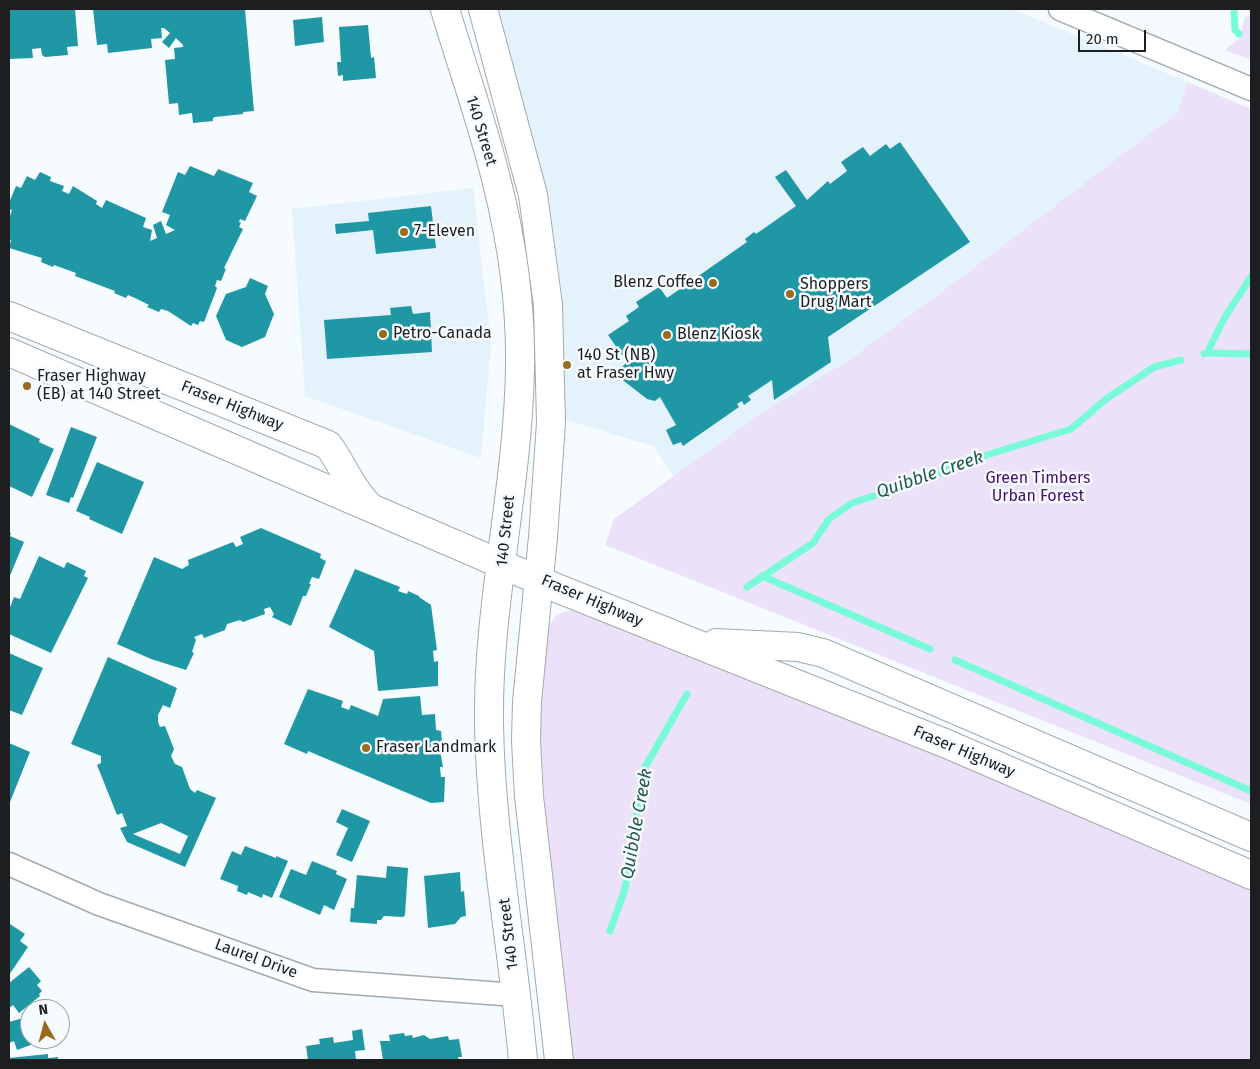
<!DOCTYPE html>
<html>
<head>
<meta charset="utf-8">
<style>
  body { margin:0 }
  #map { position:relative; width:1260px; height:1069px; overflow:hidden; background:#f5fbff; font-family:"Fira Sans",sans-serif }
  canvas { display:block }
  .frame { position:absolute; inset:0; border:10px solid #1c1e20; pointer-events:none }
  .north { position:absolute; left:20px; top:999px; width:50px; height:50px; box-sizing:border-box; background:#f5fbff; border:1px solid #9ea3a6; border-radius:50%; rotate:353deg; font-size:14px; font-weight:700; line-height:20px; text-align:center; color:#1c1e20 }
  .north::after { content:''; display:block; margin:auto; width:18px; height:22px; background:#996b1b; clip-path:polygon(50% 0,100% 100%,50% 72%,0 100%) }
  .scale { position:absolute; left:1078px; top:30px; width:68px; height:22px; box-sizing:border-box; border:2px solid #1c1e20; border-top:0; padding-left:6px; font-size:15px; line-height:18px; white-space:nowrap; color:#1c1e20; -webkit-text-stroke:4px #f5fbff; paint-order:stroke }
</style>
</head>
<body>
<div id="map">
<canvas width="1260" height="1069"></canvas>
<div class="frame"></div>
<div class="north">N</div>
<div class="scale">20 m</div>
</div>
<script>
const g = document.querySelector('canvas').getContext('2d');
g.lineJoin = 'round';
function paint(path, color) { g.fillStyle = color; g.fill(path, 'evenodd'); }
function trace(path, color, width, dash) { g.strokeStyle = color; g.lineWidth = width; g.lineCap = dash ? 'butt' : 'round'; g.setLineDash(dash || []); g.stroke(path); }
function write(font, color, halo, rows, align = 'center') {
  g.font = font + ' "Fira Sans",sans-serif'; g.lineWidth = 5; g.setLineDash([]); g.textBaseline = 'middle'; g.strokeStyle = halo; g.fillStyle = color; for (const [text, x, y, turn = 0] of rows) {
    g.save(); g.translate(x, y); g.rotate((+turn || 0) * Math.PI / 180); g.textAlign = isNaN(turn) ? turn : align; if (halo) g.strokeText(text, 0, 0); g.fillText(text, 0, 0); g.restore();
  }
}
paint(new Path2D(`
  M497 9H1012L1188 82 1177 113 955 282 852 358 762 413 674 477 653 446 563 419 564 333 560 281 552 230 538 158Z
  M473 188 491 344 481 458 305 396 292 209Z`), '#e4f2fc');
paint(new Path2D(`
  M1251 16V60L1225 50 1240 38 1245 17Z
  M1188 82 1251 109V804L605 545 614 519 762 413 852 358 955 282 1177 113Z
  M574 608 584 609 1251 883V1060H573L545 806 539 718 545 630 556 616Z`), '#ebe1f8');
trace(new Path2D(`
  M1234 9 1235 30 1239 34
  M1207 353 1251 354
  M1204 354 1207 353 1225 317 1251 277
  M762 576 930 649
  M747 587 813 543 829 519 852 503 925 479 961 463 1071 429 1106 399 1154 367 1181 360
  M955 660 1251 791
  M610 931 625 889 644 769 687 694`), '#79fad8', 7);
paint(new Path2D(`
  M9 9H75L78 46 67 47 68 55 45 57 42 55 41 48 32 49 33 58 9 59Z
  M93 9H245L254 111 243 112V114L215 117 213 118V121L193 123 192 113 179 115 178 103 169 104 165 60 175 59 174 48 183 47V45L176 38 169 48 162 42 170 33 164 28H161L162 38 151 39 152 48 108 53 107 44 97 45Z
  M322 17 324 42 295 46 293 20Z
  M368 25 371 58 374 57 376 78 343 81V75L338 76 337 62H341L339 27Z
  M900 142 970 242 828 337 831 362 774 400 772 380 748 396 751 400 744 405 742 401 737 404 739 407 683 446 681 442 673 445 666 430 676 425 660 397 655 401 647 399 615 374 627 362 608 335 629 321 626 316 639 307 636 302 659 287 667 298 747 242 745 239 754 232 756 234 796 206 775 177 786 170 807 200 828 181 830 184 847 171 841 162 863 147 870 156 886 144 890 149Z
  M190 166 214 176 218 169 253 183 249 192 257 196 245 221 240 219 239 222 241 223 239 227 243 229 224 268 226 269 221 281 217 280 215 286 217 288 204 322 200 321 198 325 193 323 191 326 168 311 161 309 159 312 147 307 149 305 135 298 128 295 126 298 114 293 115 291 75 276 76 273 54 265 53 267 41 262 42 258 9 248 11 240 9 239V219L12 210 9 209V203L16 186 21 188 27 176 35 180 40 172 51 177 50 181 64 186 62 191 69 194 73 186 97 201 96 204 102 208 106 200 146 218 143 227 152 230 150 241 157 238 153 225 161 221 166 234 175 230 166 225 170 215 162 212 178 172 185 175Z
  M431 206 436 248 376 254 373 230 336 234 335 224 369 221 368 213Z
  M250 278 268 286 265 294 274 314 265 337 242 347 226 340 216 316 226 294 246 287Z
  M411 306 413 314 430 312 432 352 327 359 324 320 391 315 390 308Z
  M9 424 40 439 39 442 54 449 32 497 9 486Z
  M71 427 97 437 73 498 71 497 69 503 46 495Z
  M97 462 144 482 122 534 89 519 90 517 76 511Z
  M261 528 321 554 320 558 326 561 319 579 312 577 309 584H311L306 596H303L291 626 272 617 274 614 270 607 264 609 265 614 243 622 240 620 227 624 225 630 204 638 202 634 194 637 196 640 192 652 194 653 186 670 151 659 117 644 154 557 182 569 189 565 188 560 233 542 236 547 243 544 240 537Z
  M9 532 11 533 10 536 24 542 9 578Z
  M39 556 64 568 67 562 86 571 84 576 88 578 51 653 9 634V610L14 597 20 599Z
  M355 569 400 587 398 591 407 594 408 591 419 596V597L431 605 437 650 433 651 434 662 438 661V686L378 691 374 651 329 627Z
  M9 653 43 668 22 715 9 710Z
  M108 657 177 688 170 708 163 705 158 715V722L160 727 165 726 174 749 171 756 175 764 182 767 190 789 195 793 197 790 216 798 185 867 127 842 120 828 127 826 122 813 117 815 97 765 101 763V756L71 744ZM161 823 188 836 180 854 133 834Z
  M308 689 343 701 341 707 349 710 351 705 378 716 383 699 420 696 422 715 435 714 436 730 441 731 442 744 439 745 443 767H440L441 777H445L444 802 431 803 308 751 307 754 284 744Z
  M9 743 30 752 10 802 9 801Z
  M342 809 370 821 352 862 336 855 348 828 336 822Z
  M245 846 276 858V856L288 861 272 898 263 894 262 898 248 892 247 895 237 891 238 886 220 879 232 851 241 855Z
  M312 861 337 871 336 874 347 879 334 910 324 905 320 915 279 897 291 869 306 875Z
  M387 866 408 868 405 915 403 917 384 916 381 920H377V924L350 922 351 908H354L357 875 386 878Z
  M460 872 461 892 464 891 466 916 461 917 455 924 428 928 424 876Z
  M10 924 25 934 20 941 28 947 9 975Z
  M29 967 41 981 37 985 42 991 39 994 40 996 19 1013 13 1005 9 1008V983Z
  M30 1016V1039H47L17 1050 14 1041 9 1043V1022Z
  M362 1029 365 1050 355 1051 356 1060H308L306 1046 320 1044 319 1039 333 1037 334 1043 353 1040 352 1031Z
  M404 1033 405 1036 412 1035 413 1038 424 1035 430 1039 448 1036 449 1040 459 1039 462 1057H458L459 1060H383L380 1041H390L389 1035Z
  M48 1054V1058L58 1057V1060H9V1058Z`), '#2097a5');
const minor = new Path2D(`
  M1060 9 1251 89
  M9 864 99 904 313 980 516 995`);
const major = new Path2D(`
  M445 9C462 67 483 124 497 183 512 242 521 307 520 368 518 488 487 606 489 725 491 837 513 949 523 1060
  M483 9 533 195 548 305 551 423 543 537 527 702 526 741 529 796 559 1060
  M9 316 328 445C343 465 351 489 369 506
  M9 352 559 589 947 744 1251 875
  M716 643 798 647 823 653 1251 837`);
trace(minor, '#a3aaaf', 25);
trace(major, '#a3aaaf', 30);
trace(minor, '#fff', 22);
trace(major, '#fff', 28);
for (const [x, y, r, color] of [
  [404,232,5,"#996b1b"],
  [713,283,5,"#996b1b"],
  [790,294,5,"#996b1b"],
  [383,334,5,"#996b1b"],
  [667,335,5,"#996b1b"],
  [567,365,5,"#996b1b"],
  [27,386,5,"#996b1b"],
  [366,748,5,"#996b1b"]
]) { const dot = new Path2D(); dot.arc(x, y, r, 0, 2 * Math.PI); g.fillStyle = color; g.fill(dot); trace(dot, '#f5fbff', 2); }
write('16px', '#1c1e20', '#f5fbff', [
  ["140 Street",481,131,73],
  ["Fraser Highway",232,406,22],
  ["140 Street",506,531,-84],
  ["Fraser Highway",592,601,23],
  ["Fraser Highway",964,752,23],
  ["140 Street",509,934,-97],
  ["Laurel Drive",256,959,20]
]);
write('16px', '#1c1e20', '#f5fbff', [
  ["7-Eleven",414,232],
  ["Blenz Coffee",703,283,"right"],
  ["Shoppers",800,285],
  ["Drug Mart",800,303],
  ["Petro-Canada",393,334],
  ["Blenz Kiosk",677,335],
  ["140 St (NB)",577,356],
  ["at Fraser Hwy",577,374],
  ["Fraser Highway",37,377],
  ["(EB) at 140 Street",37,395],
  ["Fraser Landmark",376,748]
], 'left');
write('16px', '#470c71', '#f5fbff', [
  ["Green Timbers",1038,479],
  ["Urban Forest",1038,497]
]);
write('italic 18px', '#245a4d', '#f5fbff', [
  ["Quibble Creek",930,475,-19],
  ["Quibble Creek",637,824,-80]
]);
</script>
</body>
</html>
